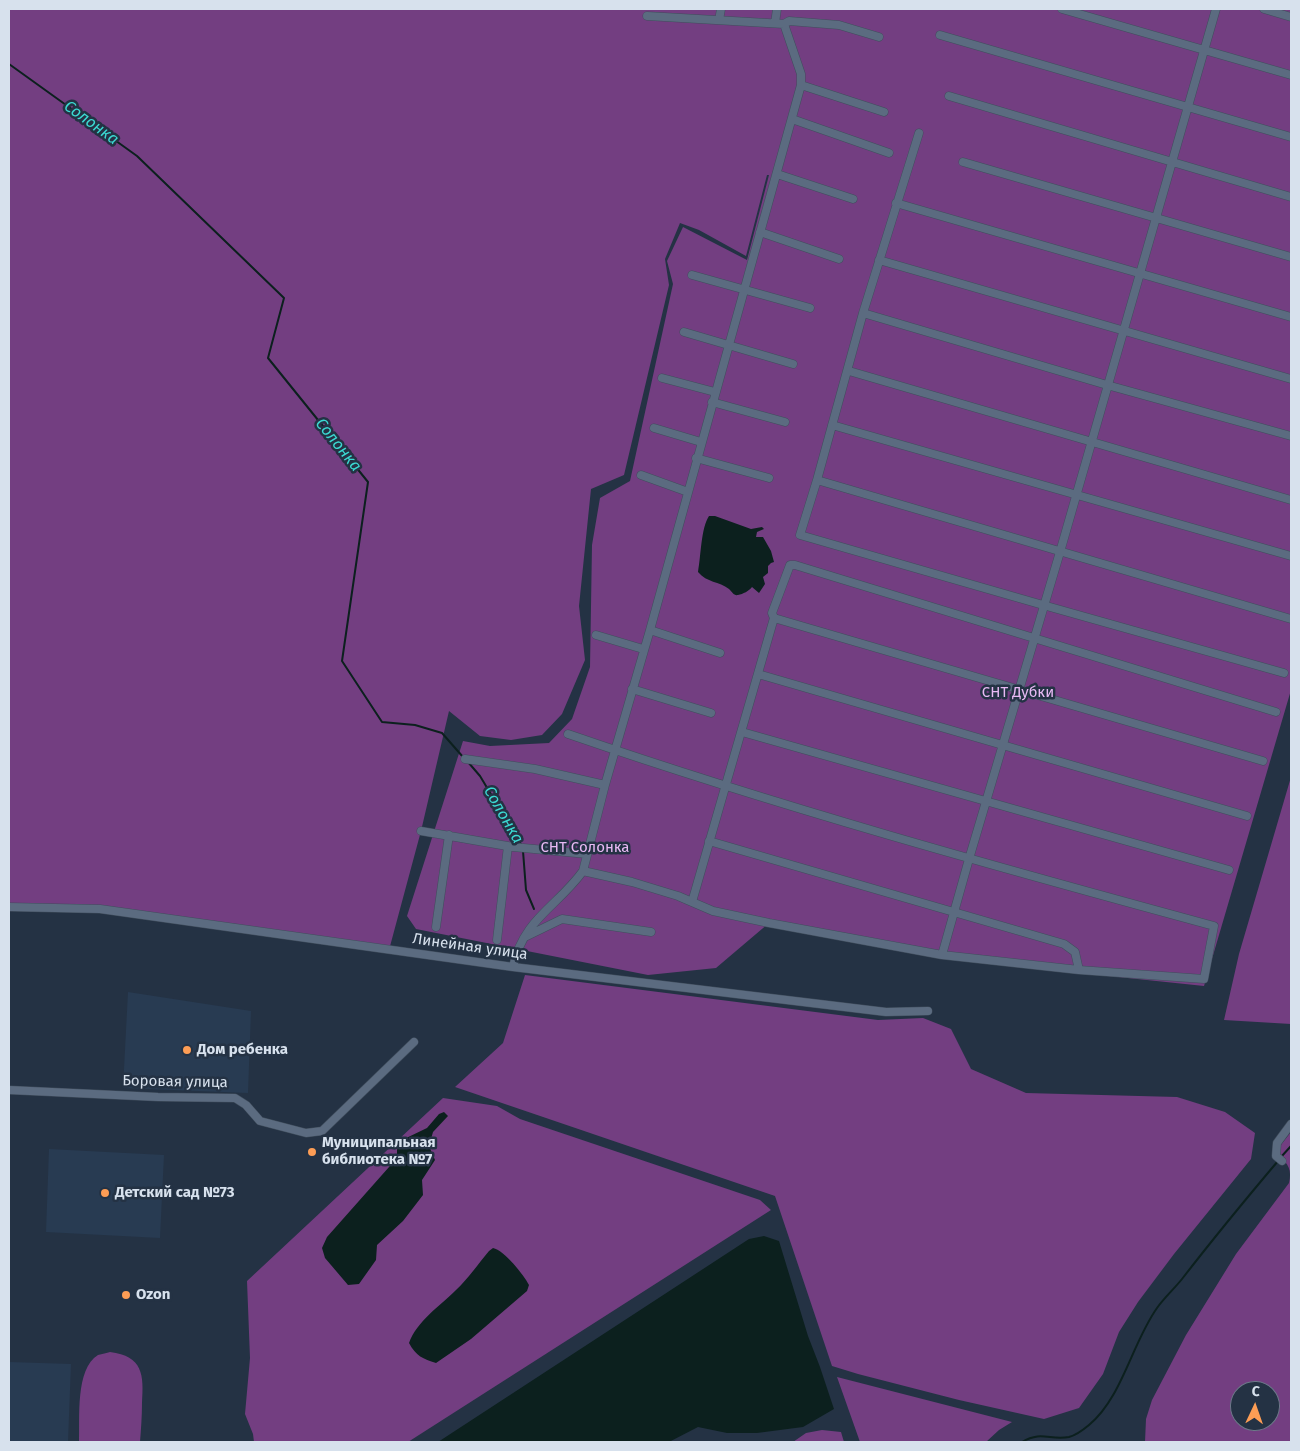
<!DOCTYPE html>
<html>
<head>
<meta charset="utf-8">
<style>
  body { margin:0 }
  #map { position:relative; width:1300px; height:1451px; overflow:hidden; background:#243244; font-family:"Fira Sans",sans-serif }
  canvas { display:block }
  .frame { position:absolute; inset:0; border:10px solid #d7e1ed; pointer-events:none }
  .north { position:absolute; left:1230px; top:1381px; width:50px; height:50px; box-sizing:border-box; background:#243244; border:1px solid #6c7888; border-radius:50%; rotate:3deg; font-size:14px; font-weight:700; line-height:20px; text-align:center; color:#d7e1ed }
  .north::after { content:''; display:block; margin:auto; width:18px; height:22px; background:#fd9d55; clip-path:polygon(50% 0,100% 100%,50% 72%,0 100%) }
</style>
</head>
<body>
<div id="map">
<canvas width="1300" height="1451"></canvas>
<div class="frame"></div>
<div class="north">С</div>
</div>
<script>
const g = document.querySelector('canvas').getContext('2d');
g.lineJoin = 'round';
function paint(path, color) { g.fillStyle = color; g.fill(path, 'evenodd'); }
function trace(path, color, width, dash) { g.strokeStyle = color; g.lineWidth = width; g.lineCap = dash ? 'butt' : 'round'; g.setLineDash(dash || []); g.stroke(path); }
function write(font, color, halo, rows, align = 'center') {
  g.font = font + ' "Fira Sans",sans-serif'; g.lineWidth = 5; g.setLineDash([]); g.textBaseline = 'middle'; g.strokeStyle = halo; g.fillStyle = color; for (const [text, x, y, turn = 0] of rows) {
    g.save(); g.translate(x, y); g.rotate((+turn || 0) * Math.PI / 180); g.textAlign = isNaN(turn) ? turn : align; if (halo) g.strokeText(text, 0, 0); g.fillText(text, 0, 0); g.restore();
  }
}
paint(new Path2D(`
  M128 992 251 1011 248 1093 123 1088Z
  M49 1149 164 1155 160 1238 46 1232Z
  M9 1362 71 1364 68 1442H9Z`), '#283b52');
paint(new Path2D(`
  M9 9H1291V690L1204 986 966 961 769 923 716 968 648 975 416 929 407 916 463 741 490 746 549 743 572 719 590 667 592 545 600 498 630 481 673 284 667 261 683 227 747 260 769 175H767L746 256 699 230 680 223 665 259 669 285 624 475 591 489 579 606 585 660 562 714 542 735 511 740 480 736 449 711 421 831 389 950 100 909 9 907Z
  M1291 777V1024L1224 1020 1239 954Z
  M525 975 878 1020 923 1018 951 1029 971 1069 1026 1093 1177 1097 1225 1112 1255 1133 1251 1159 1174 1254 1138 1302 1119 1332 1103 1374 1079 1408 1044 1419 959 1400 858 1374 832 1366 775 1196 455 1087 503 1043Z
  M443 1098 497 1106 520 1119 760 1200 771 1210 408 1442H254L253 1434 245 1414 250 1358 247 1281Z
  M1291 1132V1442H1145L1146 1419 1152 1400 1186 1335 1236 1254 1289 1183C1292 1171 1289 1163 1278 1156L1279 1147ZM1240 1391H1270V1421H1240Z
  M110 1352C143 1356 144 1375 142 1403 142 1416 141 1429 140 1442H79C80 1419 75 1369 98 1355 102 1354 107 1353 110 1352Z
  M837 1377 1012 1422 999 1430 986 1442H860Z
  M822 1430 841 1432 844 1442H793L806 1433Z`), '#733e81');
paint(new Path2D(`
  M709 516H715L751 529 762 527 764 529 757 532 756 537H763L771 551 774 562 771 563 768 566V573L763 577 765 584 759 593 752 587C749 591 743 594 738 595 734 596 732 592 729 589 719 581 707 583 698 572 701 556 701 528 709 516Z
  M444 1112 448 1116 433 1132 429 1146 435 1160 422 1180 423 1195 403 1221 377 1245 376 1260 359 1284 348 1285 325 1258 322 1248 327 1237 397 1158V1150L400 1141 427 1128 439 1114Z
  M764 1236 779 1241 808 1336 820 1367 834 1409 803 1427 757 1433H727L698 1427 669 1442H438L749 1239Z
  M493 1248C504 1250 524 1275 529 1285L527 1291 471 1339 436 1363C423 1359 416 1356 409 1343 417 1321 440 1306 456 1290 468 1279 478 1264 489 1251Z`), '#0c201e');
trace(new Path2D(`
  M9 64 137 156 284 298 268 358 368 482 342 661 382 722 415 725 442 733 463 757
  M468 762 480 776 522 846
  M523 851 526 890 534 909
  M1281 1157 1291 1146
  M1022 1442C1042 1430 1050 1441 1069 1437 1077 1435 1083 1430 1089 1425 1122 1398 1132 1343 1157 1308 1164 1298 1174 1289 1182 1279 1213 1239 1245 1200 1278 1161`), '#0c201e', 2);
const minor = new Path2D(`
  M1062 9 1291 75
  M1264 9 1291 17
  M647 16 784 24 789 21 839 25 879 37
  M719 20 721 9
  M775 23 777 9
  M940 35 1291 137
  M801 85 884 112
  M949 96 1291 197
  M792 119 889 153
  M919 133 863 313 817 480 800 535 1043 605 1284 673
  M963 162 1291 257
  M777 174 853 199
  M896 203 1291 317
  M760 232 839 259
  M879 260 1291 379
  M692 275 810 308
  M863 313 1107 385 1291 436
  M684 332 793 364
  M849 371 1291 500
  M662 378 715 392
  M712 402 785 422
  M832 425 1291 556
  M654 428 701 442
  M696 458 769 478
  M641 475 688 492
  M817 480 1291 619
  M774 618 1263 761
  M650 630 720 653
  M596 635 643 649
  M758 674 1247 816
  M632 689 711 713
  M742 732 1229 870
  M568 734C780 807 997 867 1214 926L1204 979 1079 970 1075 952 1064 944 709 841
  M465 759 535 769 605 785
  M421 831 513 847 587 854
  M583 871 632 882 678 896 713 911 769 923 942 955 1079 970
  M692 902 774 618 772 613 790 565H795L1276 712
  M9 907 100 909 513 967 886 1012 928 1011
  M436 927 449 835
  M525 937 562 919 651 932
  M497 940 508 846
  M942 955 969 859 1060 552 1216 9
  M513 967C523 919 557 907 583 871L605 785 650 630 801 85V74L784 24
  M9 1090 158 1097 235 1098 246 1105 260 1121 306 1133 322 1131 414 1042
  M1282 1161 1276 1156 1277 1143 1291 1124`);
trace(minor, '#414e5d', 9);
trace(minor, '#5b6b80', 8);
for (const [x, y, r, color] of [
  [187,1050,5,"#fd9d55"],
  [312,1152,5,"#fd9d55"],
  [105,1193,5,"#fd9d55"],
  [126,1295,5,"#fd9d55"]
]) { const dot = new Path2D(); dot.arc(x, y, r, 0, 2 * Math.PI); g.fillStyle = color; g.fill(dot); trace(dot, '#243244', 2); }
write('15px', '#e8b9f4', '#243244', [
  ["СНТ Дубки",1018,693],
  ["СНТ Солонка",585,848]
]);
write('15px', '#d7e1ed', '#243244', [
  ["Линейная улица",470,947,8],
  ["Боровая улица",175,1082,1]
]);
write('bold 15px', '#d7e1ed', '#243244', [
  ["Дом ребенка",197,1050],
  ["Муниципальная",322,1143],
  ["библиотека №7",322,1160],
  ["Детский сад №73",115,1193],
  ["Ozon",136,1295]
], 'left');
write('italic 16px', '#3bd9d2', '#243244', [
  ["Солонка",91,123,36],
  ["Солонка",338,445,51],
  ["Солонка",503,815,60]
]);
</script>
</body>
</html>
